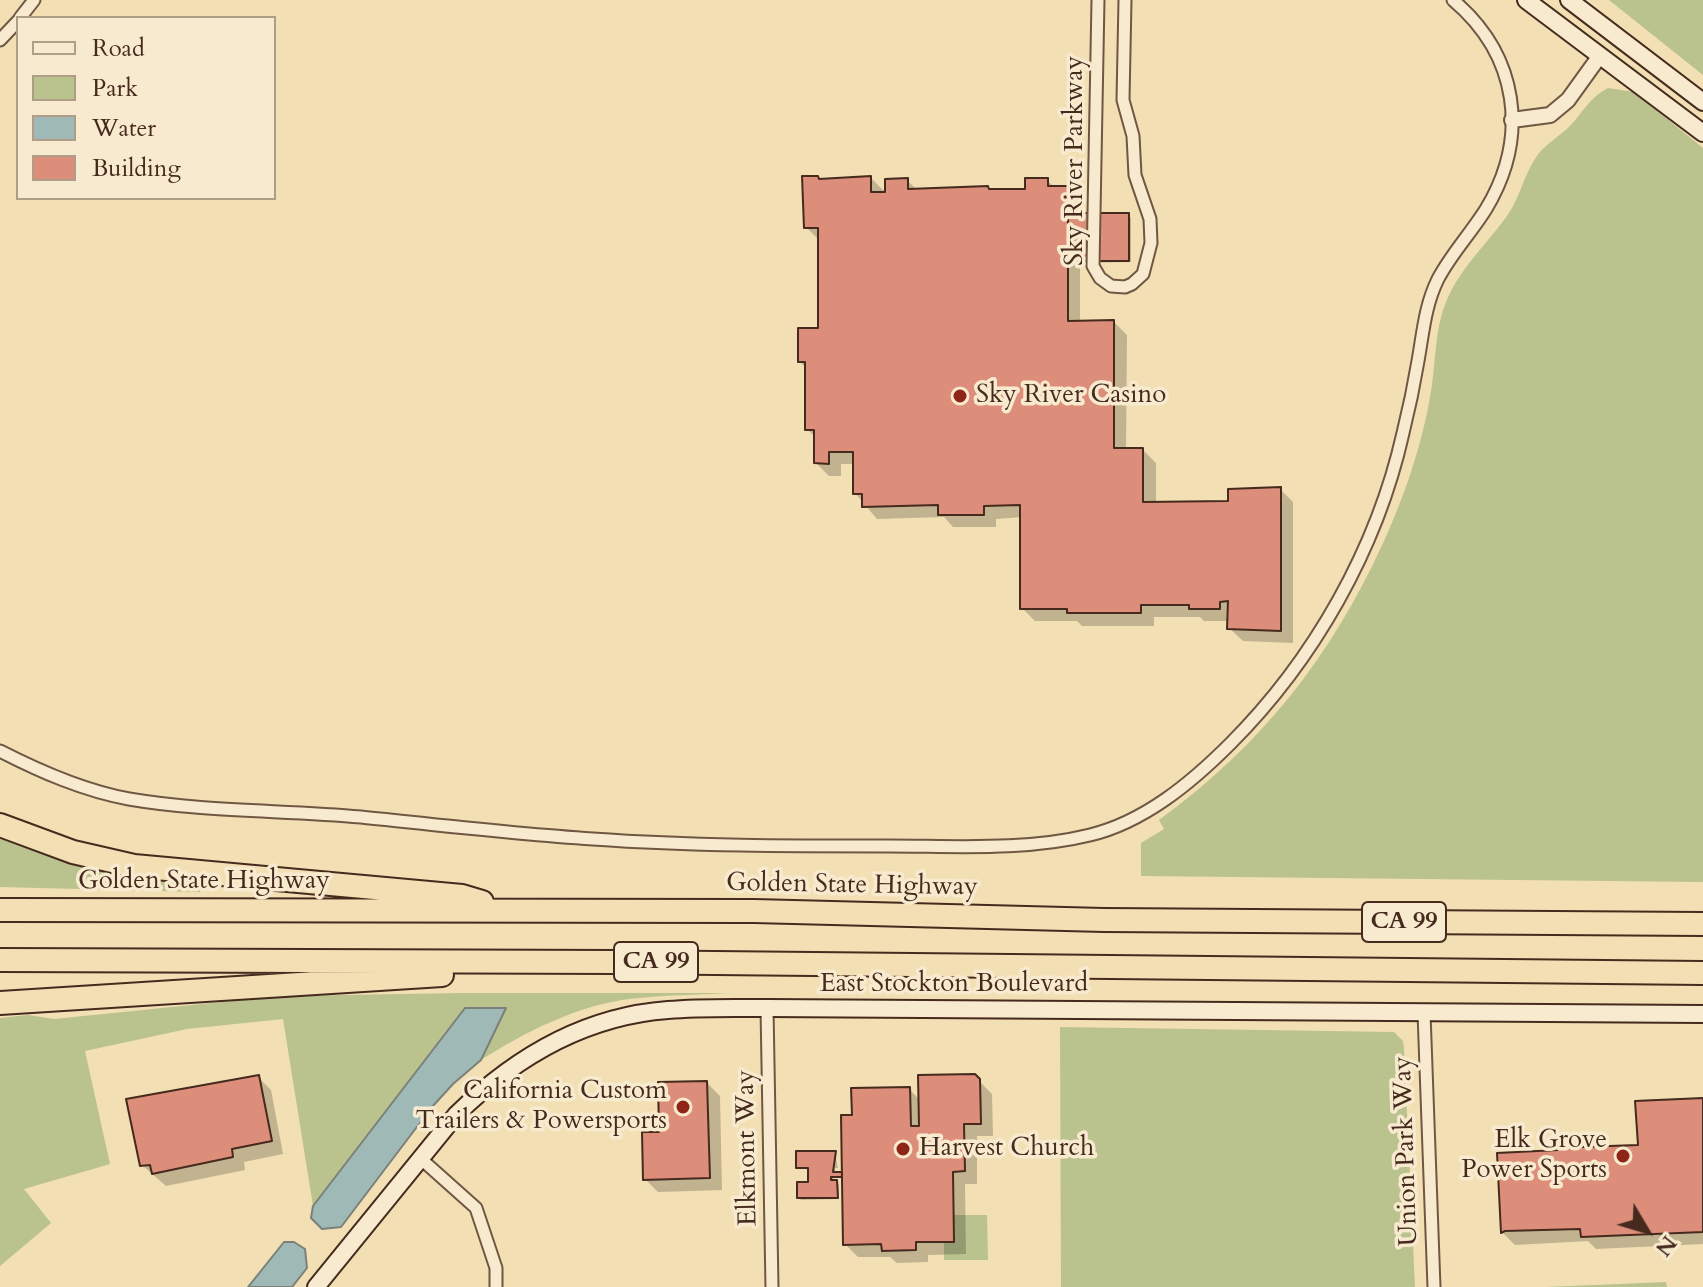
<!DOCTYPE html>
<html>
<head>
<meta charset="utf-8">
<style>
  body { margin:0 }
  #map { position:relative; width:1703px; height:1287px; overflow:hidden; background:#f2dfb4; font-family:Cardo,serif }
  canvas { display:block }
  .legend { position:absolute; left:16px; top:16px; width:260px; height:184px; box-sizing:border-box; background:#f7eace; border:2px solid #b09d87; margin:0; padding:10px 14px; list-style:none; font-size:24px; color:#452a1d }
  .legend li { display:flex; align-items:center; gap:16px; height:40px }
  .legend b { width:40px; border:2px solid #b09d87 }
  .north { position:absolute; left:1607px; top:1191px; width:80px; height:80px; -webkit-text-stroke:6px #f7eace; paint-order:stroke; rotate:128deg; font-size:22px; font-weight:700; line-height:32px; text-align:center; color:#452a1d }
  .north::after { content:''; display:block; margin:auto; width:28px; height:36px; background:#452a1d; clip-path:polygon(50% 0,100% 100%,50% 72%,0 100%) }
</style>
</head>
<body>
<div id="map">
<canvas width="1703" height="1287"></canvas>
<ul class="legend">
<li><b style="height:10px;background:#f7eace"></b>Road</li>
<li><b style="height:22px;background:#bac28e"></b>Park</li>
<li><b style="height:22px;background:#9fbab6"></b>Water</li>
<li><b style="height:22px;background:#dd8e7a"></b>Building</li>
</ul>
<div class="north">N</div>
</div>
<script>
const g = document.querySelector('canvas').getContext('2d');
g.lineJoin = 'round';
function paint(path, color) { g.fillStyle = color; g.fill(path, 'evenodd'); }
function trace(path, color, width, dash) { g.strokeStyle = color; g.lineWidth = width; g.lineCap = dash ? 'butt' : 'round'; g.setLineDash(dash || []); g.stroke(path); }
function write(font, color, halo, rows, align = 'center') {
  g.font = font + ' Cardo,serif'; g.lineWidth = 7; g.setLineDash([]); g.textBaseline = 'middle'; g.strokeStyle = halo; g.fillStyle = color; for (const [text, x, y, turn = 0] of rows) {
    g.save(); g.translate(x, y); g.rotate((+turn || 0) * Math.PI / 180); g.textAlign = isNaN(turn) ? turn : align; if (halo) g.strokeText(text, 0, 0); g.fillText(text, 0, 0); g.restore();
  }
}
paint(new Path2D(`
  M1609 0H1703V75Z
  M1608 88 1634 92 1703 148V882L1141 876V843L1164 829 1159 820C1262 745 1331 657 1384 541 1404 497 1422 445 1430 397 1436 367 1434 331 1446 302 1459 269 1489 242 1509 213 1520 196 1524 176 1535 159 1544 144 1558 138 1570 126 1583 112 1590 97 1608 88Z
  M0 837C64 865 131 878 201 884L200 892 0 887Z
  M465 993H728C695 995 662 995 629 999 576 1006 525 1032 481 1060L506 1009H465L313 1206 283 1019 187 1029 85 1051 110 1164 24 1189 51 1223 0 1266V1018L28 1015 54 1019 281 996Z
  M1060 1027 1394 1032 1403 1041 1404 1049 1415 1287H1061Z
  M953 1215H987L988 1260H944V1242H954Z
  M1666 1282 1667 1287H1546Z`), '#bac28e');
const water = new Path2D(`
  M465 1008H506L481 1060 453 1084 432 1107 341 1227 322 1229 311 1218 313 1206Z
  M284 1242H294L305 1249 307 1268 292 1287H248Z`);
paint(water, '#9fbab6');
trace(water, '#7b8079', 2);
paint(new Path2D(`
  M818 177 821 180 871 178 887 194 907 180 918 191H1027L1047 180 1055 188H1067L1080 201V215H1128L1131 218V262L1080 263V323L1114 322 1127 335 1126 450H1143L1156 463V504L1230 503 1280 489 1293 502V643L1243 641 1229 628 1230 621H1204L1200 617H1154V626H1082L1077 621H1035L1022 608V517L996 519V527H953L944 517 877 519 855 493V464H841V476H829L816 463V438L807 429V369L800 362 820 330V241L806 227Z
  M974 1076 992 1094 993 1136H977V1184H965L966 1254 928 1255V1262L897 1263 890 1257H858L845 1244 844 1178H833L839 1185V1199L801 1200 799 1197 810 1184V1170L798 1167 835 1153 838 1168H835V1174L844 1177 854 1117 909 1089 920 1100Z
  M258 1077 271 1090 283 1154 244 1162 245 1170 166 1186 142 1165Z
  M707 1083 720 1096 722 1190 658 1192 645 1179Z
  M1703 1100V1244L1596 1249 1588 1241 1515 1245 1502 1232 1560 1152 1579 1145 1583 1149 1640 1147Z`), '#0003');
const building = new Path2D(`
  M802 176H818L819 179 871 176V192H885V179L908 178V189L988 186 989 189H1025V178H1048V186H1068V321L1114 320V448H1143V502L1228 501V489L1281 487V631L1227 629 1228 601 1220 602V609H1189V605H1141V613H1067V609H1020V505L984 506V515H938V505L862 507V494H853V452H829V464L814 463V430H805V362H798V328H818V228H804Z
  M1068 213H1129V261H1068Z
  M975 1074 980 1079 981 1124H964L965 1171 953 1172 954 1242H916V1250L882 1251 881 1244 843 1245 841 1115H852L851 1088 910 1087 911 1126H919L918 1075Z
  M259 1075 272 1141 232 1149 233 1157 152 1174 150 1165 140 1166 126 1099Z
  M707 1081 710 1178 643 1180 642 1132H659L658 1082Z
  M1703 1098V1232L1581 1237 1580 1229 1505 1231 1501 1233 1497 1153 1558 1150 1557 1144 1580 1143V1147L1638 1145 1635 1101Z
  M796 1151H836L833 1172H842V1177H831V1180H837L838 1198H797V1182H808V1168H796Z`);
paint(building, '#dd8e7a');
trace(building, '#452a1d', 2);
const minor = new Path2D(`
  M1098 0 1093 266 1100 278 1111 286 1125 287 1132 284 1143 274 1151 243 1150 219 1135 175 1133 136 1123 100 1125 0
  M20 18 34 0
  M0 40 18 21
  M0 751C41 772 84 791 129 799 205 812 284 810 361 817 438 825 515 834 593 839 692 846 790 846 889 846 955 846 1025 851 1090 835 1144 822 1191 783 1230 744 1314 660 1377 549 1403 433 1409 409 1414 385 1418 361 1423 333 1425 305 1438 279 1451 254 1471 233 1486 209 1530 136 1518 55 1453 0
  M767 1008 772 1287
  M1424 1013 1434 1287
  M420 1158 476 1208 496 1268V1287`);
const tertiary = new Path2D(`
  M1512 120 1550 115 1568 100 1599 57`);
const secondary = new Path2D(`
  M1526 0 1703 133
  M1569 0 1703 102
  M316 1287 456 1115C514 1058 585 1016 668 1010 700 1007 734 1008 767 1008L1703 1014`);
const motorway = new Path2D(`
  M0 825 73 852 134 866 462 896 482 902
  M0 910 754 911 1104 920 1703 924
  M0 960 616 962 1703 973
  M0 1003 442 975`);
trace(minor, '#705743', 15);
trace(tertiary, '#705743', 18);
trace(secondary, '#452a1d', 20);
trace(motorway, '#452a1d', 26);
trace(minor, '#f7eace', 11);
trace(tertiary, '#f7eace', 14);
trace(secondary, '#f7eace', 16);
trace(motorway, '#f2dfb4', 22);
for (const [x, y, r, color] of [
  [960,396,8,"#8f2418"],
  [683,1107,8,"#8f2418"],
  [903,1149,8,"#8f2418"],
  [1623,1156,8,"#8f2418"]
]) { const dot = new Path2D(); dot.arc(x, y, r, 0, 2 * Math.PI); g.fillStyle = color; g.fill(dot); trace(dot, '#f7eace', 3); }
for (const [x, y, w] of [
  [1404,922,84],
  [656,962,84]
]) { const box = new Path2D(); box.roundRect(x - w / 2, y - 20, w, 40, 6); g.fillStyle = '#f7eace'; g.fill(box); trace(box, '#452a1d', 2); }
write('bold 24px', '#452a1d', null, [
  ["CA 99",1404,922],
  ["CA 99",656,962]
]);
write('26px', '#452a1d', '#f7eace', [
  ["Sky River Parkway",1076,161,-90],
  ["Golden State Highway",204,882],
  ["Golden State Highway",852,886,1],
  ["East Stockton Boulevard",954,985],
  ["Elkmont Way",748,1148,-91],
  ["Union Park Way",1407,1151,-92]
]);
write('26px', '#452a1d', '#f7eace', [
  ["Sky River Casino",976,396],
  ["California Custom",667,1092,"right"],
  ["Trailers & Powersports",667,1122,"right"],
  ["Elk Grove",1607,1141,"right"],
  ["Power Sports",1607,1171,"right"],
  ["Harvest Church",919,1149]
], 'left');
</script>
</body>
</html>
